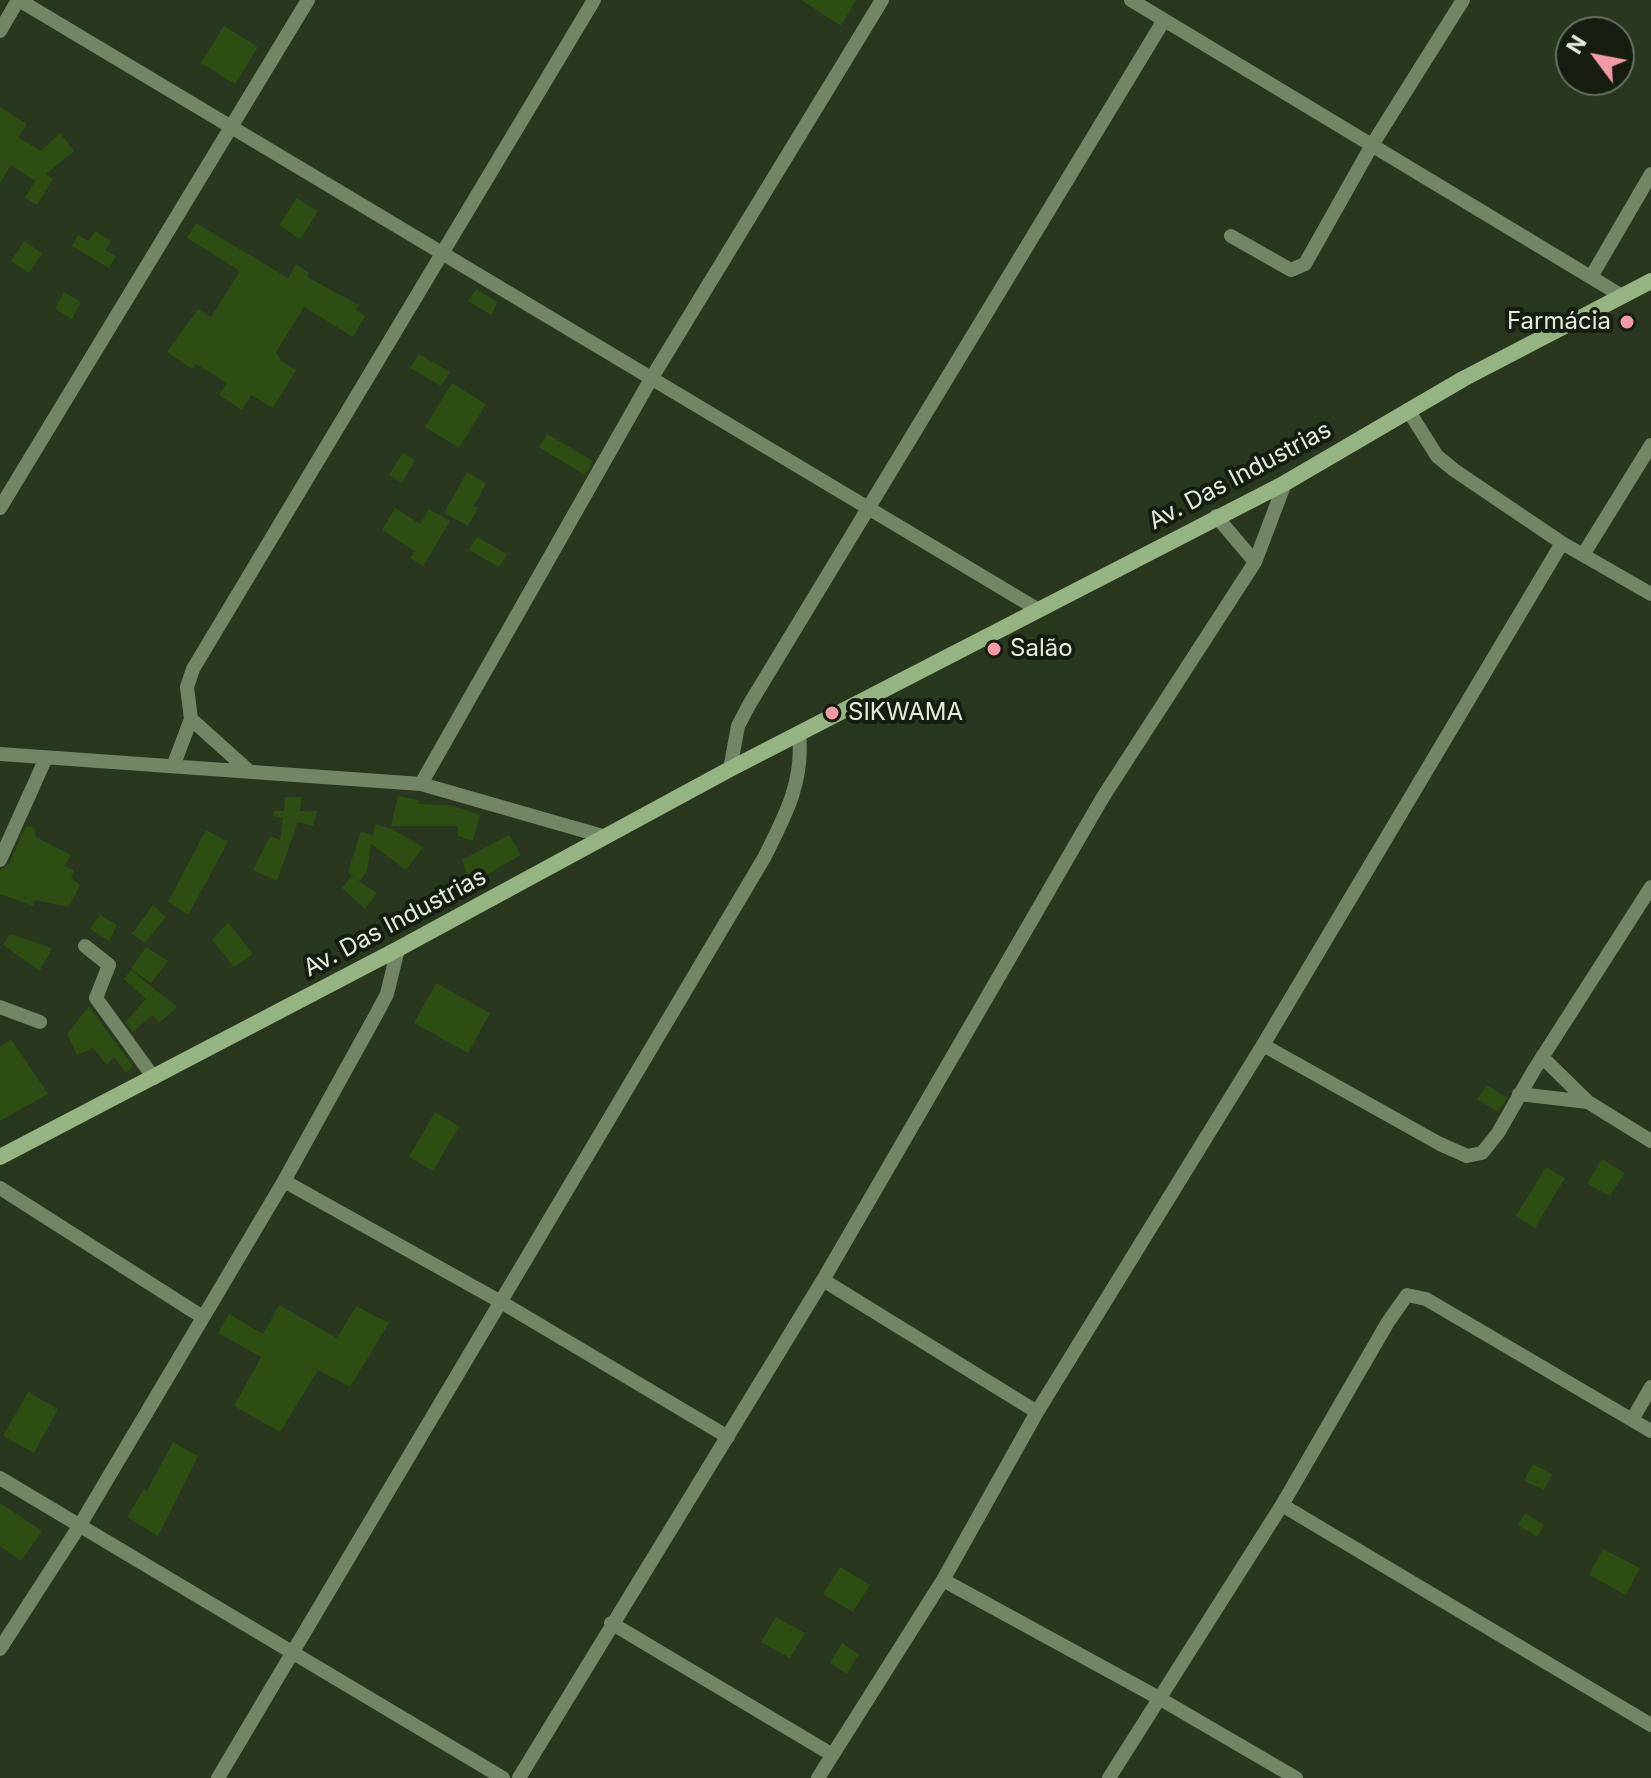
<!DOCTYPE html>
<html>
<head>
<meta charset="utf-8">
<style>
  body { margin:0 }
  #map { position:relative; width:1651px; height:1778px; overflow:hidden; background:#28371d; font-family:Inter,sans-serif }
  canvas { display:block }
  .north { position:absolute; left:1555px; top:16px; width:80px; height:80px; box-sizing:border-box; background:#151c10; border:2px solid #676f62; border-radius:50%; rotate:302deg; font-size:22px; font-weight:700; line-height:32px; text-align:center; color:#e2ecdc }
  .north::after { content:''; display:block; margin:auto; width:28px; height:36px; background:#f49aa6; clip-path:polygon(50% 0,100% 100%,50% 72%,0 100%) }
</style>
</head>
<body>
<div id="map">
<canvas width="1651" height="1778"></canvas>
<div class="north">N</div>
</div>
<script>
const g = document.querySelector('canvas').getContext('2d');
g.lineJoin = 'round';
function paint(path, color) { g.fillStyle = color; g.fill(path, 'evenodd'); }
function trace(path, color, width, dash) { g.strokeStyle = color; g.lineWidth = width; g.lineCap = dash ? 'butt' : 'round'; g.setLineDash(dash || []); g.stroke(path); }
function write(font, color, halo, rows, align = 'center') {
  g.font = font + ' Inter,sans-serif'; g.lineWidth = 8; g.setLineDash([]); g.textBaseline = 'middle'; g.strokeStyle = halo; g.fillStyle = color; for (const [text, x, y, turn = 0] of rows) {
    g.save(); g.translate(x, y); g.rotate((+turn || 0) * Math.PI / 180); g.textAlign = isNaN(turn) ? turn : align; if (halo) g.strokeText(text, 0, 0); g.fillText(text, 0, 0); g.restore();
  }
}
paint(new Path2D(`
  M801 0H856L841 26Z
  M224 26 258 47 235 84 201 63Z
  M0 107 27 124 18 137 41 151 60 133 74 151 46 174 53 179 37 205 25 198 35 181 11 165 0 183Z
  M296 198 318 211 300 240 280 225Z
  M196 223 288 278 296 264 309 273 307 277 359 305 356 310 365 316 353 337 304 307 276 352 281 361 296 370 273 408 251 395 242 410 219 395 227 383 196 364 192 369 167 352 198 309 211 317 240 271 187 238Z
  M95 231 111 241 105 250 116 256 109 268 72 246 78 235 89 241Z
  M24 241 42 253 29 273 11 261Z
  M476 289 498 302 491 315 468 301Z
  M64 292 81 302 72 319 55 309Z
  M419 354 450 372 441 386 410 368Z
  M452 383 486 404 459 448 425 427Z
  M547 434 593 461 585 475 539 447Z
  M403 453 415 460 402 483 389 475Z
  M467 472 486 483 474 506 478 508 468 526 444 513Z
  M395 508 420 524 429 509 450 521 423 566 410 558 415 551 382 530Z
  M477 537 507 554 499 567 469 550Z
  M398 796 419 800 418 804 450 805 480 815 473 841 458 836V826H391Z
  M285 797H302L300 811H317L313 826 298 822 277 881 253 870 270 836 280 840 283 818 273 816 274 811H284Z
  M375 824 392 829 423 847 406 870 371 844 367 871 359 882 348 872 361 831 373 836Z
  M26 826 34 828 36 837 71 855 64 866 74 870 71 878 80 885 69 907 35 900 33 906 0 894V870L9 864Z
  M206 830 228 842 188 915 168 902Z
  M509 835 521 855 470 884 462 860Z
  M351 876 377 893 365 909 342 888Z
  M153 905 166 917 145 943 132 934Z
  M100 915 117 925 109 941 90 929Z
  M228 922 253 954 234 967 212 940Z
  M10 934 52 948 40 971 3 945Z
  M146 947 168 961 151 983 131 969Z
  M131 970 177 1007 159 1023 153 1015 133 1032 125 1022 146 999 124 979Z
  M436 983 490 1013 468 1053 414 1023Z
  M89 1006 133 1066 126 1073 114 1057 107 1065 93 1048 77 1055 67 1034Z
  M11 1039 48 1094 0 1121V1047Z
  M1487 1085 1507 1098 1498 1112 1477 1099Z
  M435 1112 459 1126 433 1171 409 1157Z
  M1602 1159 1625 1173 1610 1196 1587 1184Z
  M1546 1167 1565 1178 1535 1228 1516 1216Z
  M279 1305 337 1338 356 1306 389 1323 350 1387 318 1370 280 1432 234 1406 261 1357 218 1333 229 1314 263 1334Z
  M28 1392 58 1409 34 1453 3 1436Z
  M173 1442 198 1456 158 1536 127 1517 144 1489 147 1491Z
  M1533 1464 1552 1474 1544 1490 1524 1481Z
  M0 1503 42 1531 21 1561 0 1546Z
  M1525 1513 1544 1525 1537 1537 1518 1525Z
  M1603 1549 1640 1568 1626 1595 1589 1575Z
  M840 1567 870 1585 853 1612 823 1594Z
  M776 1617 805 1633 790 1658 761 1642Z
  M842 1643 859 1654 847 1674 830 1663Z`), '#2e4d13');
trace(new Path2D(`
  M19 0 1037 609
  M1131 0 1622 296
  M0 31 18 0
  M1231 236 1291 270 1305 264 1372 145 1463 0
  M1591 277 1651 174
  M1408 410 1437 456 1454 470 1562 543 1651 594
  M0 508 308 0
  M1216 516 1255 562
  M1583 555 1651 445
  M191 719 250 772
  M0 754 421 784 606 837
  M174 764 191 719 187 687 193 669 594 0
  M730 769 738 726 749 705 1164 20
  M421 784 651 379 882 0
  M0 860 45 760
  M85 946 109 965 96 998 154 1078
  M0 1007 40 1022
  M1263 1045 1440 1144 1467 1156 1482 1153 1498 1133 1534 1070 1651 887
  M1542 1057 1588 1102 1651 1141
  M1519 1094 1588 1102
  M284 1181 501 1302 728 1437
  M0 1188 201 1316
  M823 1280 1037 1412
  M1632 1420 1651 1387
  M0 1478 503 1778
  M1282 1505 1651 1725
  M943 1580 1157 1697 1296 1778
  M611 1623 831 1754
  M0 1649 80 1525 284 1181 377 1013 387 994 398 949
  M218 1778 764 858C785 816 804 782 799 734
  M519 1778 823 1280 1103 797 1255 562 1285 483
  M818 1778 943 1580 1037 1412 1263 1045 1562 543
  M1109 1778 1282 1505 1388 1322 1407 1295 1426 1299 1651 1431`), '#728565', 14);
trace(new Path2D(`
  M0 1157 398 949 730 769 1285 483 1463 379 1651 281`), '#96b481', 16);
for (const [x, y, r, color] of [
  [1627,322,8,"#f49aa6"],
  [994,649,8,"#f49aa6"],
  [832,713,8,"#f49aa6"]
]) { const dot = new Path2D(); dot.arc(x, y, r, 0, 2 * Math.PI); g.fillStyle = color; g.fill(dot); trace(dot, '#151c10', 3); }
write('24px', '#e2ecdc', '#151c10', [
  ["Farmácia",1611,322,"right"],
  ["Salão",1010,649],
  ["SIKWAMA",848,713]
], 'left');
write('24px', '#e2ecdc', '#151c10', [
  ["Av. Das Industrias",1240,476,-28],
  ["Av. Das Industrias",395,923,-28]
]);
</script>
</body>
</html>
